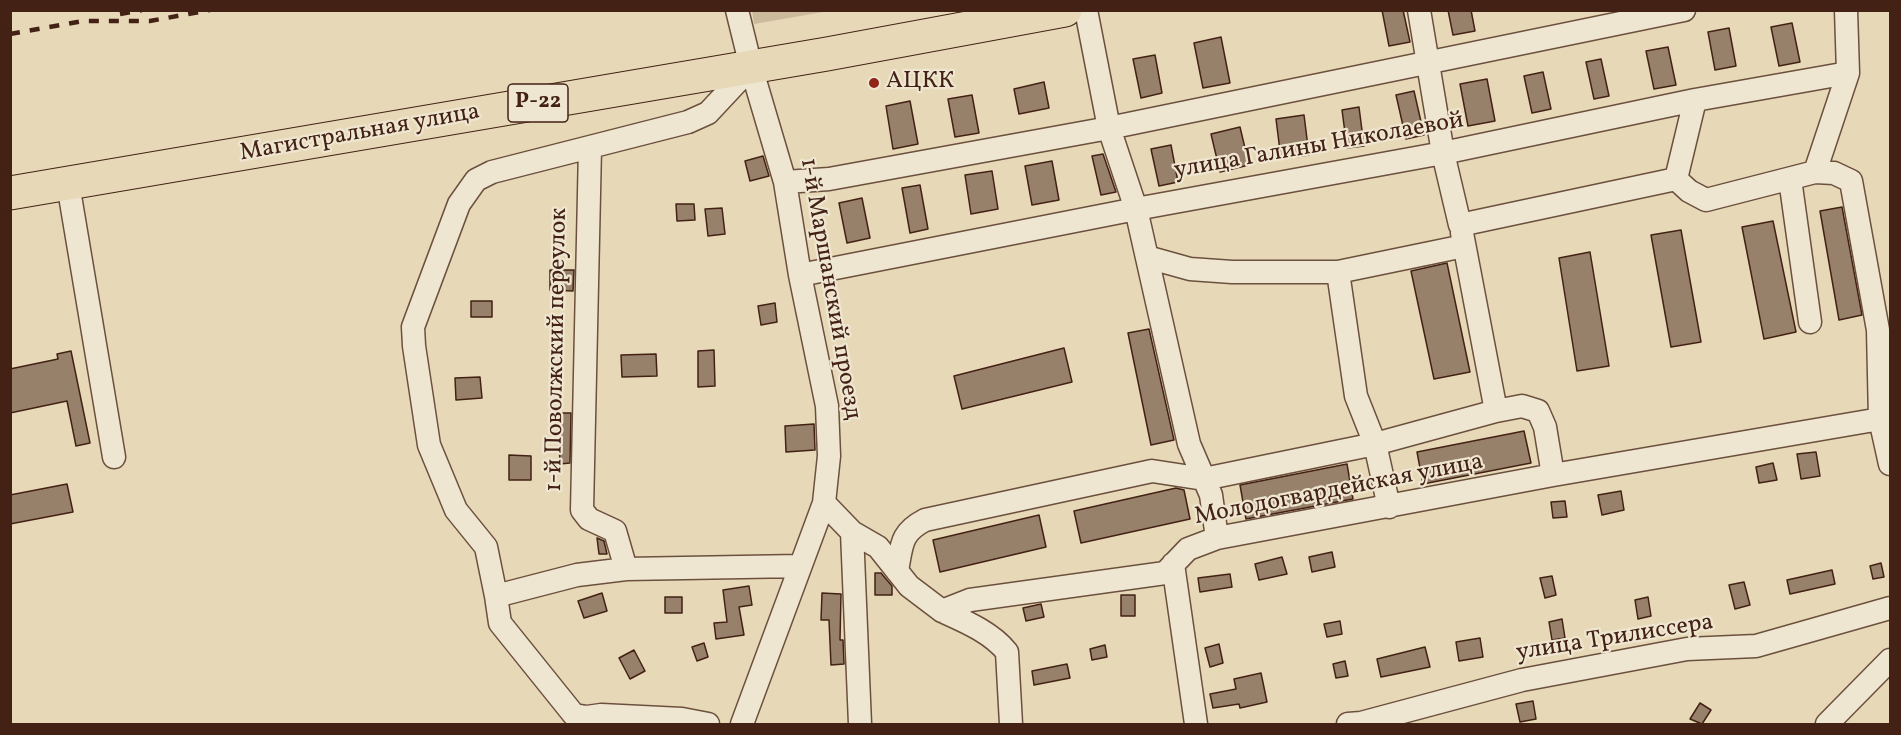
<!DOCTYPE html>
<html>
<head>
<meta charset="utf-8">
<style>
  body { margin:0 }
  #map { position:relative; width:1901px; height:735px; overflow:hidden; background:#e7d9b8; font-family:Vollkorn,serif }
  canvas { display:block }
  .frame { position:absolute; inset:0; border:12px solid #432215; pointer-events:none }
</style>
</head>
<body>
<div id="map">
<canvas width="1901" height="735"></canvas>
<div class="frame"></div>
</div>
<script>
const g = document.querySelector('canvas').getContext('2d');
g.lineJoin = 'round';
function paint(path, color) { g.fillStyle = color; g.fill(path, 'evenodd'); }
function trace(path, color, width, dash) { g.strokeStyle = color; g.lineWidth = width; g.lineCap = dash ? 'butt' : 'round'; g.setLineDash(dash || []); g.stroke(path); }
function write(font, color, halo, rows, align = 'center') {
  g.font = font + ' Vollkorn,serif'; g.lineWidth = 4.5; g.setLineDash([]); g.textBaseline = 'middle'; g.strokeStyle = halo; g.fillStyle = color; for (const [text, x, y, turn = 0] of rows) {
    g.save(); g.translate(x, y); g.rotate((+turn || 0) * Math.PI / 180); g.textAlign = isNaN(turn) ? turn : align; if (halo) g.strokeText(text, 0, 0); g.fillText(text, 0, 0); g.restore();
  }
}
paint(new Path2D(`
  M752 10H829V11L754 24Z`), '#cbba9c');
const building = new Path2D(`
  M1382 10H1403L1410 42 1389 46Z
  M1448 10H1471L1475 31 1453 35Z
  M1792 23 1800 62 1779 66 1771 27Z
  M1729 28 1736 66 1715 70 1708 32Z
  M1221 37 1230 83 1203 88 1194 43Z
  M1668 47 1676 85 1654 89 1646 51Z
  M1155 55 1162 93 1141 98 1133 59Z
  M1601 59 1609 96 1594 99 1586 62Z
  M1543 72 1551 109 1532 113 1524 76Z
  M1487 79 1495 121 1468 126 1460 84Z
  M1044 82 1049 108 1019 114 1014 89Z
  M1414 91 1424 135 1406 139 1396 95Z
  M972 95 979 133 955 137 948 99Z
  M910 101 918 144 893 149 886 106Z
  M1359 107 1364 146 1347 148 1342 110Z
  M1304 115 1309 155 1281 159 1276 119Z
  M1240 127 1249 165 1220 172 1211 134Z
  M1171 145 1178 182 1159 186 1151 149Z
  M1103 154 1116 192 1101 195 1092 156Z
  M763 156 769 176 750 181 745 161Z
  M1052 161 1059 200 1032 205 1025 166Z
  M992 171 998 209 971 214 965 175Z
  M920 185 928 229 910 233 902 188Z
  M862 198 870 238 847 243 839 203Z
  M676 204H694L695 220 677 221Z
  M1842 207 1862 315 1839 320 1820 211Z
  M722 208 725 234 708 236 705 209Z
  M1773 221 1796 332 1764 339 1742 227Z
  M1681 230 1701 342 1671 347 1651 235Z
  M1590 252 1609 366 1577 371 1559 258Z
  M1447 263 1470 372 1434 379 1411 271Z
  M550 270H574L573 291 550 290Z
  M471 301H492V317H471Z
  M775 303 777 322 761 325 758 306Z
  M1149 329 1174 440 1151 445 1128 333Z
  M1064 348 1072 382 962 409 954 376Z
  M714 350 715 386 698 387V351Z
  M71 351 90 443 76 446 67 401 10 413V369L58 359 57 354Z
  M656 354 657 376 622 377 621 355Z
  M480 377 482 398 456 400 455 378Z
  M558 413H571L570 463 560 464Z
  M814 424 815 450 786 452 785 426Z
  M1524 431 1531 463 1423 484 1417 452Z
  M1816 452 1820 476 1801 479 1797 454Z
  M509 455 531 456V480H509Z
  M1773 463 1777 480 1759 483 1756 467Z
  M1347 464 1353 499 1246 519 1240 485Z
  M67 484 73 512 10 524V495Z
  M1176 488 1184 490 1190 519 1081 543 1074 511Z
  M1621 491 1624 510 1602 515 1598 495Z
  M1565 501 1567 517 1553 518 1551 502Z
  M1039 515 1046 547 940 572 933 540Z
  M597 538 604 541 607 554H599Z
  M1332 552 1335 567 1312 572 1309 557Z
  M1282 557 1287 574 1259 580 1255 564Z
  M1881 563 1884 577 1873 579 1870 566Z
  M1832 570 1835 584 1790 594 1787 580Z
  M875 573H881L892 586V595H875Z
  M1230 574 1232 587 1200 592 1198 578Z
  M1552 576 1556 595 1545 598 1540 578Z
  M1744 582 1750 605 1735 609 1729 585Z
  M749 586 752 605 739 607 744 635 716 639 714 623 727 622 723 590Z
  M602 593 607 611 584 618 578 601Z
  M822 593 841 594 840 640H843L844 664 831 665 829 620H821Z
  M1121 595H1135V616H1121Z
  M665 597H682V613H665Z
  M1648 597 1651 616 1638 619 1635 600Z
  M1041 604 1044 617 1026 621 1023 608Z
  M1562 619 1565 638 1552 640 1549 622Z
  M1340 621 1342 634 1327 637 1324 624Z
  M1480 638 1483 657 1459 661 1456 642Z
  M704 643 708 657 697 661 692 647Z
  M1219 644 1223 663 1210 667 1205 648Z
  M1105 645 1107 657 1092 660 1090 649Z
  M1425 647 1430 667 1381 677 1377 659Z
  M634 650 645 671 630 679 619 658Z
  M1345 661 1348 676 1336 678 1333 664Z
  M1067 664 1070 678 1034 685 1032 671Z
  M1261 673 1267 702 1240 708 1239 704 1213 708 1210 694 1236 689 1234 679Z
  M1533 701 1536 719 1520 722 1516 704Z
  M1700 703 1711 710 1702 724 1690 719Z`);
paint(building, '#98816a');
trace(building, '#432215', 1.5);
const minor = new Path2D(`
  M737 10 751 67 785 182 800 275 827 406 829 456 824 503 742 724
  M1086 10 1109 128 1136 209 1189 444 1211 495 1217 538
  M1419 10 1443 153 1460 225 1676 179 1695 100
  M1846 10 1848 73 1815 172 1834 173 1851 181 1878 330 1880 419 1890 464
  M751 67 708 113 688 122 492 172 476 180 459 204 413 327 414 346 429 445 456 510 486 547 496 596 577 575 626 569 799 566
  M590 148 582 510 589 519 615 531 626 569
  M1676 179 1689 191 1706 200 1815 172
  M1790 179 1810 322
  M785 182 829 179 1109 128 1684 10
  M68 184 114 457
  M1462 233 1496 411
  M1147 257 1190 269 1232 272H1338L1464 246
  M1338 272 1356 396 1375 444 1389 507
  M800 275 1136 209 1443 153 1695 100 1848 73
  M824 503 852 532 878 547 909 586 942 611 970 600 1165 573 1188 549 1217 538 1553 475 1880 419
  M852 532 860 724
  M1173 564 1196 724
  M897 571C902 545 900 533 925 520L1152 471 1204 479 1375 444 1496 411 1522 406 1538 411 1545 427 1553 475
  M496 596 500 623 574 715 587 717 601 715 682 719 708 724
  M942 611C964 621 991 632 1007 652L1011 724
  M1348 724 1361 723 1522 680 1687 649 1756 646 1890 608
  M1827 724 1890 660`);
const highway = new Path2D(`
  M10 193 827 54 1065 10`);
trace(minor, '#6c503e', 25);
trace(highway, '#432215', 35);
trace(minor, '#efe6d1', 22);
trace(highway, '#e7d9b8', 33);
trace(new Path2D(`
  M120 14 142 10
  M10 34 83 21H150L210 10`), '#432215', 4.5, [10, 10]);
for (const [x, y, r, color] of [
  [874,83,6,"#8f2418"]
]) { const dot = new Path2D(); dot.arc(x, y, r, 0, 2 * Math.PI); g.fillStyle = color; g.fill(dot); trace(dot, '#efe6d1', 2); }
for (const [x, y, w] of [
  [538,103,60]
]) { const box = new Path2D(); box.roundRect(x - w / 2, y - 19, w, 38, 4.5); g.fillStyle = '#efe6d1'; g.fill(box); trace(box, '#432215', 1.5); }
write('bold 22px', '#432215', null, [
  ["Р-22",538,103]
]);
write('24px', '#432215', '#efe6d1', [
  ["АЦКК",886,83]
], 'left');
write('24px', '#432215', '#efe6d1', [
  ["Магистральная улица",360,134,-10],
  ["улица Галины Николаевой",1319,147,-10],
  ["1-й Маршанский проезд",829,289,80],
  ["1-й Поволжский переулок",558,350,-89],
  ["Молодогвардейская улица",1339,491,-11],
  ["улица Трилиссера",1615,639,-9]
]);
</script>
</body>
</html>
